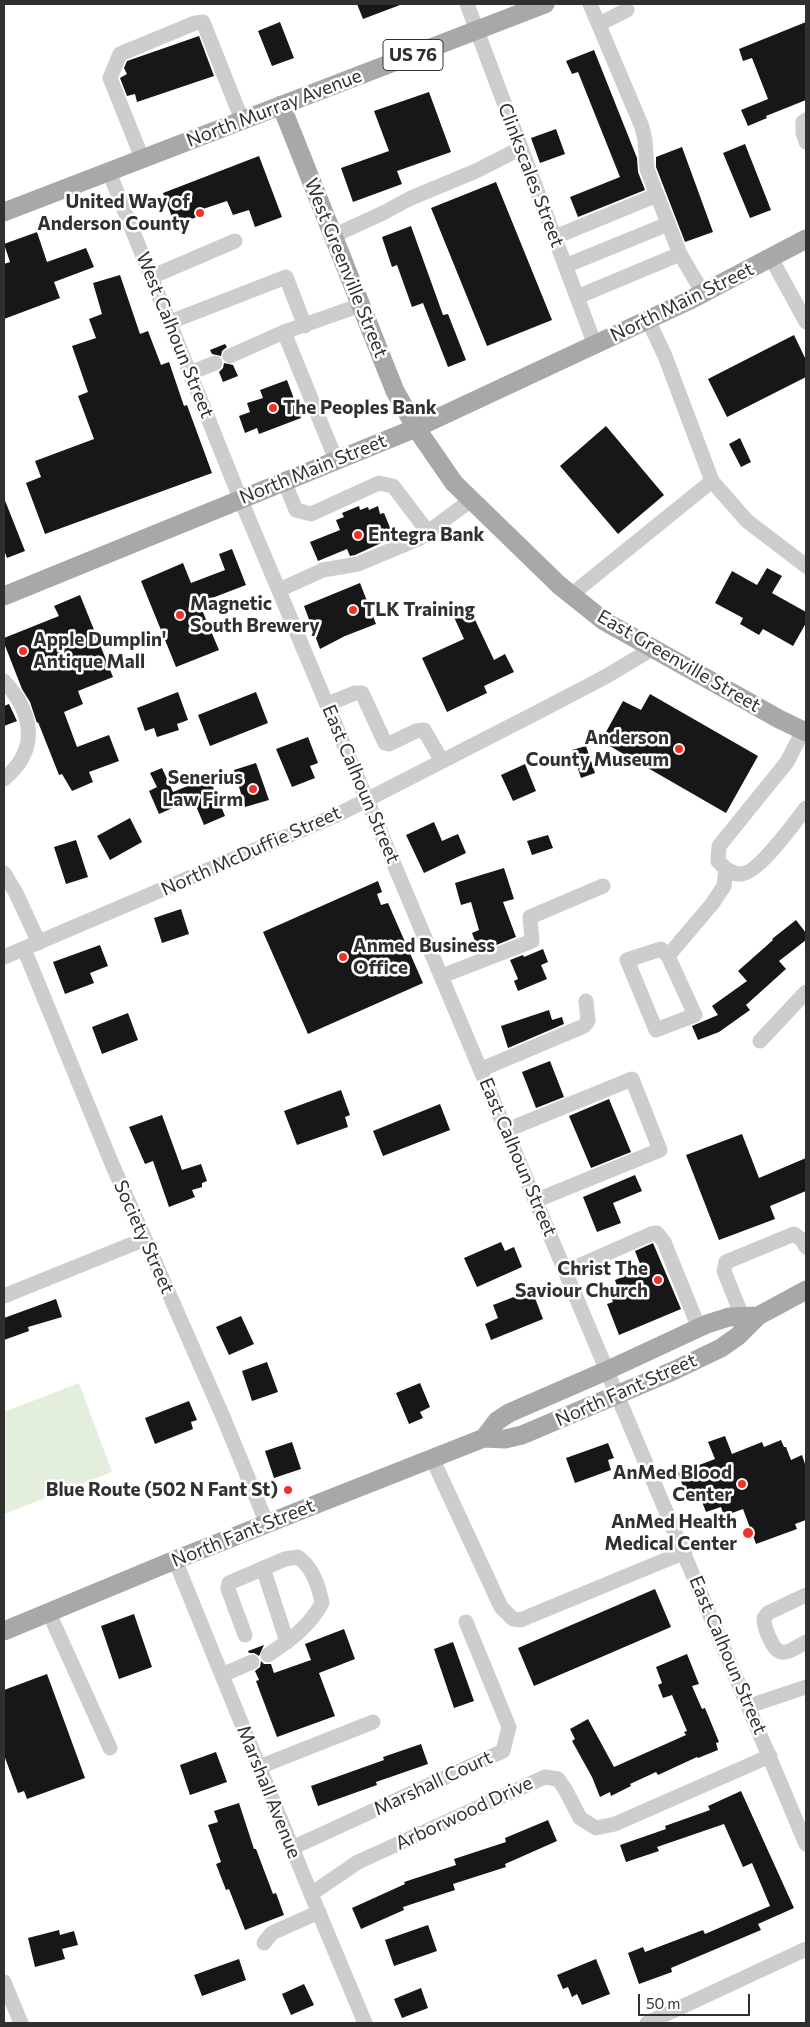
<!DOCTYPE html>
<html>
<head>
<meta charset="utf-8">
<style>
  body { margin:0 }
  #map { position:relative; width:810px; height:2027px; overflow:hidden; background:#fff; font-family:Commissioner,sans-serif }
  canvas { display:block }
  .frame { position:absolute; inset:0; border:5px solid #303030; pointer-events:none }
  .scale { position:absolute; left:638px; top:1994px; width:112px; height:22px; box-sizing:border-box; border:2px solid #303030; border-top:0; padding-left:6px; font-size:15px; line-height:18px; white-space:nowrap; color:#303030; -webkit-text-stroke:4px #fff; paint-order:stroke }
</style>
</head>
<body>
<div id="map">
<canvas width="810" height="2027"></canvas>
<div class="frame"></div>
<div class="scale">50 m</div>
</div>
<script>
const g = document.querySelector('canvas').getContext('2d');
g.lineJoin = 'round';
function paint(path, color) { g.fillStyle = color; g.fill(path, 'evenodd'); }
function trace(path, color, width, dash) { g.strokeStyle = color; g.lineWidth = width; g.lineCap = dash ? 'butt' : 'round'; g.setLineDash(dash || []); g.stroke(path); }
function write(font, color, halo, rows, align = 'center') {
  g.font = font + ' Commissioner,sans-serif'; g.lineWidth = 5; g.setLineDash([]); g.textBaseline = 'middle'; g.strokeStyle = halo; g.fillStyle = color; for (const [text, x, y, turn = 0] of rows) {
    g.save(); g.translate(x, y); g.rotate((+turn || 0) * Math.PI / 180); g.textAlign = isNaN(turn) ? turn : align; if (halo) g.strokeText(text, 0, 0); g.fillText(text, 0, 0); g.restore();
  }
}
paint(new Path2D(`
  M79 1383 112 1472 4 1514V1412Z`), '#e4eedd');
paint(new Path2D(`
  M357 4H400V5L363 19Z
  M280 22 294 58 272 66 258 31Z
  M806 22V100L766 116 767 118 748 126 741 110 768 99 752 58 743 61 739 49Z
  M199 36 214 76 137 102 135 94 127 96 120 78 127 74 124 68 127 61Z
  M594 50 637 158 638 172 645 190 578 217 570 197 620 177 578 72 572 74 566 61Z
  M429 92 451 152 397 171 402 184 353 202 341 168 389 151 374 111Z
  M556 129 565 154 540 163 531 138Z
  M745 144 771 210 750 218 723 153Z
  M682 147 713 232 685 242 656 167V157Z
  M259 156 282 217 255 227 249 210 233 215 227 201 203 209 205 214 175 225 163 193Z
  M496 182 552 320 487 346 431 208Z
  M411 226 443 315 448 314 466 360 448 367 423 303 412 307 397 265 392 267 382 237Z
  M37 232 47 262 86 248 94 267 54 282 60 298 4 319V264L10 262 4 244Z
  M120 275 140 334 148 331 161 365 169 362 184 406 187 405 212 473 45 534 26 483 41 477 35 461 94 439 78 396 88 392 72 346 96 338 89 319 102 314 93 283Z
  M794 335 806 360V377L727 417 708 379Z
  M225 344 227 347 222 351 221 356 212 354 210 350Z
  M224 363 233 365 238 376 223 382 219 372 223 368Z
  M287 380 301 418 259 434 257 428 245 433 239 416 250 412 247 403 263 398 260 390Z
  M606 426 664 495 618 534 560 466Z
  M740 438 751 462 741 467 729 444Z
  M4 498 25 551 7 558 4 550Z
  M359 506 360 510 368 507 369 510 378 506 380 514 384 513 391 530 387 531 390 539 355 555 350 556 347 549 318 561 310 542 340 530 336 520 344 517 342 513Z
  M232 549 246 585 199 603 219 650 176 667 141 581 183 563 191 583 225 570 219 554Z
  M767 568 782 576 772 593 806 612V623L793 646 763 629 759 635 740 624 743 618 715 603 732 571 757 585Z
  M360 583 376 624 345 636 320 649 304 606Z
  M80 595 113 677 78 691 83 704 64 712 77 747 109 735 119 761 89 772 93 782 72 791 62 774 59 775 38 722 37 723 30 702 22 689 4 643V638L59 616 54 606Z
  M469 607 494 660 505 654 514 672 484 686 487 693 447 712 422 658 464 639 453 615Z
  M178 692 188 720 177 724 179 730 157 737 154 728 145 731 137 708Z
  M256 692 268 723 210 746 198 715Z
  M650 694 758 756 726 813 601 741 623 701 641 710Z
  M9 704 17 721 4 726V706Z
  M308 737 318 763 310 766 315 778 292 787 276 749Z
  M586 746 595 773 581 778 572 750Z
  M256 763 269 800 245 807 234 770Z
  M525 764 536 791 513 801 501 775Z
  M162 768 173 792 209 777 225 816 204 825 193 799 159 814 149 791 157 787 150 773Z
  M130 818 142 842 110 860 97 836Z
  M434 822 442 841 458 834 466 853 424 873 406 835Z
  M548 835 553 848 532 855 527 841Z
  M76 840 88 877 66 884 54 847Z
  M504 868 514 899 503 902 516 937 479 952 472 933 479 930 471 902 461 905 455 883Z
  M378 881 382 892 377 894 381 905 388 903 423 983 308 1034 263 932Z
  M181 909 189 934 162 943 154 918Z
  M796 920 806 933V940L779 961 786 969 746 1005 750 1010 719 1032 698 1040 692 1026 718 1015 712 1006 747 981 738 971 773 940 772 939Z
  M100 945 108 966 90 973 94 983 65 994 53 962Z
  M543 949 548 962 541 965 547 979 518 991 514 981 518 979 510 960 523 955 524 957Z
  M549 1010 552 1020 562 1017 564 1024 508 1048 501 1026Z
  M128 1013 138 1040 102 1054 92 1027Z
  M550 1061 564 1097 536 1108 522 1072Z
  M341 1090 350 1115 345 1117 348 1127 297 1145 284 1111Z
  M609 1099 631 1152 591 1168 569 1116Z
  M440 1104 450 1130 383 1156 373 1131Z
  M162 1115 182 1170 201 1164 207 1181 202 1183V1187L192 1190 195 1197 169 1207 153 1161 145 1164 129 1127Z
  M742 1134 759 1178 806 1158V1191L770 1206 775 1219 719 1240 686 1155Z
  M635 1175 642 1191 613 1203 621 1223 597 1232 583 1197Z
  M501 1242 505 1251 514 1247 522 1267 477 1287 464 1258Z
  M653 1243 681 1309 619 1335 607 1304 613 1302 608 1290 617 1286 615 1280 642 1269 635 1251Z
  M532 1290 543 1319 491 1340 485 1324 498 1318 493 1305Z
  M56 1299 62 1317 28 1327 29 1331 4 1340V1318Z
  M241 1316 254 1344 229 1355 216 1327Z
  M267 1362 278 1392 252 1401 242 1371Z
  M420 1383 430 1407 420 1412 423 1418 409 1424 396 1393Z
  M189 1401 197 1420 191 1422 193 1429 155 1444 145 1418Z
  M725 1436 732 1454 762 1442 764 1447 781 1440 784 1447H786L791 1460 802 1455 806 1467V1520L795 1524 797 1529 756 1544 743 1509 724 1516 721 1507 706 1512 701 1499 693 1502 689 1491 685 1492 678 1473 715 1459 708 1442Z
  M292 1442 301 1469 274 1478 265 1451Z
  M608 1443 614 1458 608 1460 611 1470 575 1483 566 1458Z
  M655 1589 671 1627 534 1686 518 1648Z
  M134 1614 152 1667 119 1679 101 1626Z
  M344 1629 355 1659 319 1673 335 1716 277 1737 256 1681 259 1680 255 1671 260 1667 261 1661 264 1664H271L274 1673 311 1660 305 1644Z
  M453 1642 474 1701 454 1708 434 1649Z
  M264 1645 259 1656 254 1653H249L248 1651Z
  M687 1654 699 1684 692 1686 702 1709 705 1708 719 1742 716 1743 718 1750 698 1758 697 1757 658 1775 656 1772 630 1784 631 1786 611 1796 610 1792 600 1797 592 1777 572 1741 575 1739 570 1729 588 1719 614 1767 686 1735 684 1732 687 1731 672 1695 663 1698 658 1685 662 1683 656 1667Z
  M47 1674 85 1778 27 1799 24 1791 18 1793 4 1755V1690Z
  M421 1744 428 1764 376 1782 377 1785 318 1806 311 1786 384 1760 383 1757Z
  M216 1752 227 1782 190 1795 180 1765Z
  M741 1791 794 1908 758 1924 761 1930 671 1968 672 1972 639 1984 628 1953 643 1947 645 1952 703 1930 705 1934 770 1906 752 1863 743 1867 724 1824 657 1847 659 1851 626 1862 620 1845 666 1829 665 1826 710 1810 708 1806Z
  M239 1803 254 1849H256L273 1894 276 1893 284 1915 245 1930 229 1889 226 1890 216 1864 221 1862 208 1825 218 1822 214 1811Z
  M548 1820 557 1841 505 1864 506 1867 453 1884 455 1890 403 1907 404 1910 361 1929 352 1908 405 1884 404 1882 456 1865 454 1859 506 1842 505 1838Z
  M428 1925 437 1951 394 1966 385 1940Z
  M59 1930 60 1935 74 1931 78 1945 62 1949 65 1959 35 1967 28 1938Z
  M239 1959 246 1980 202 1996 194 1975Z
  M596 1959 610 1994 582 2005 577 1994 572 1997 568 1987 563 1989 557 1975Z
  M304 1984 314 2005 291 2015 282 1994Z
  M421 1988 428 2008 402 2018 394 1999Z`), '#171717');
trace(new Path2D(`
  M467 4 595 345
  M590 4 642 127 645 140 647 169 657 195 680 254 703 293
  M599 24 627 10
  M806 120 803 122V133L806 142
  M142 158 110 78 120 54 195 23 203 22 242 120
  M109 172 240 498 806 1844
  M333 236 383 213 411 198 476 171 521 148
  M555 237 657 195
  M771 258 806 322
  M565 266 668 224
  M151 277 235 241
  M577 297 680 254
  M648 320 665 356 712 481 747 521 806 566
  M170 322 286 277 305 326
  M230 356 284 332
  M190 373 215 363
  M336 460 284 332 361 305
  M284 481 296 510 311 514 379 483 393 486 428 532
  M279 590 323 570 358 564 420 538 471 500
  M571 595 712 481
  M4 681C33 713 40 749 4 779
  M328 704 355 693H362L385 743 389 744 416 731 424 730 442 761
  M803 731 787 762 719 846 718 861C724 868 731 874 741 874 758 874 795 822 806 808
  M4 873 16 893 39 943
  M24 949 112 1164 224 1419 267 1524
  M668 956 661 949 627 960 656 1030 695 1015 668 956 712 904 724 886 726 870
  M4 957 339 814 540 711 605 677 652 649
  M442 976 532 941 530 917 603 886
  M760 1041 806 992
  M482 1069 584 1026 588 1021 586 1001
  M507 1130 632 1079 660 1150 537 1200
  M567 1271 651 1234 657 1233 664 1242 699 1328
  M4 1296 145 1239
  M742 1316 724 1271 726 1262 794 1234 802 1240 806 1247
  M432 1458 501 1607 513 1619 521 1620 530 1616 685 1552
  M175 1560 311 1894 365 2023
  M263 1568 287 1642
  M806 1595 768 1613 764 1618C764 1627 767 1633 771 1641 780 1661 791 1650 806 1642
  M49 1613 110 1748
  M245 1635 228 1589 229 1583 285 1559 298 1557C312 1567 319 1587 322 1603 309 1627 290 1640 268 1655
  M222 1675 252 1662
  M749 1706 806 1687
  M259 1767 373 1722
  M292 1848 503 1751 509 1727 466 1622
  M311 1894 358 1862 545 1777 558 1779 565 1789 580 1818 596 1828 615 1824 770 1756
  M264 1943 272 1933 319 1912
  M4 1982 21 2023
  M647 2023 806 1949`), '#cdcdcd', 15);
trace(new Path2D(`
  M281 105 395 391 416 428 454 483 559 585 604 621 779 719 806 732
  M4 212 545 4
  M4 596 416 428 688 301 806 239
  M484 1438 497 1421 509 1413 608 1370 707 1324 729 1317 758 1316
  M4 1631 175 1560 484 1438 505 1439 522 1435 673 1371 721 1348 738 1336 758 1316 806 1290`), '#a8a8a8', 19);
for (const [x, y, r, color] of [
  [200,213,5,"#f03228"],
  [273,408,5,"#f03228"],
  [358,535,5,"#f03228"],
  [353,610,5,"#f03228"],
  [180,615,5,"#f03228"],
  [23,651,5,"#f03228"],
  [679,749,5,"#f03228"],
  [253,789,5,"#f03228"],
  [343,957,5,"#f03228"],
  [658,1280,5,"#f03228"],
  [742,1484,5,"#f03228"],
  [288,1490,5,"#f03228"],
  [748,1533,6,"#f03228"]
]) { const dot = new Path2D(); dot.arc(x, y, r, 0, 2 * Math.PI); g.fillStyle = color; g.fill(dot); trace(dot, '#fff', 2); }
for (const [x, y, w] of [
  [413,55,60]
]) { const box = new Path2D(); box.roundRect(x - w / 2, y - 15.5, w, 31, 4); g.fillStyle = '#fff'; g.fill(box); trace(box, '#303030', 1); }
write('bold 18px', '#303030', null, [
  ["US 76",413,55]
]);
write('19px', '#303030', '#fff', [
  ["North Murray Avenue",274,108,-21],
  ["Clinkscales Street",531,175,69],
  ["West Greenville Street",346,268,68],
  ["North Main Street",682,302,-26],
  ["West Calhoun Street",175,335,68],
  ["North Main Street",313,469,-22],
  ["East Greenville Street",679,661,30],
  ["East Calhoun Street",361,784,67],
  ["North McDuffie Street",251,851,-24],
  ["East Calhoun Street",518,1157,67],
  ["Society Street",144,1237,66],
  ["North Fant Street",626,1390,-24],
  ["North Fant Street",243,1533,-22],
  ["East Calhoun Street",728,1655,67],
  ["Marshall Court",433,1783,-25],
  ["Marshall Avenue",269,1792,68],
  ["Arborwood Drive",464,1813,-25]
]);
write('bold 19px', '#303030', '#fff', [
  ["United Way of",190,202],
  ["Anderson County",190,224],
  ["The Peoples Bank",283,408,"left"],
  ["Entegra Bank",368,535,"left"],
  ["Magnetic",190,604,"left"],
  ["South Brewery",190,626,"left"],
  ["TLK Training",363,610,"left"],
  ["Apple Dumplin'",33,640,"left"],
  ["Antique Mall",33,662,"left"],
  ["Anderson",669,738],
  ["County Museum",669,760],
  ["Senerius",243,778],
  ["Law Firm",243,800],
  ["Anmed Business",353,946,"left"],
  ["Office",353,968,"left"],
  ["Christ The",648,1269],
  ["Saviour Church",648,1291],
  ["AnMed Blood",732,1473],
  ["Center",732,1495],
  ["Blue Route (502 N Fant St)",278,1490],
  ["AnMed Health",737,1522],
  ["Medical Center",737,1544]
], 'right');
</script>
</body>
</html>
